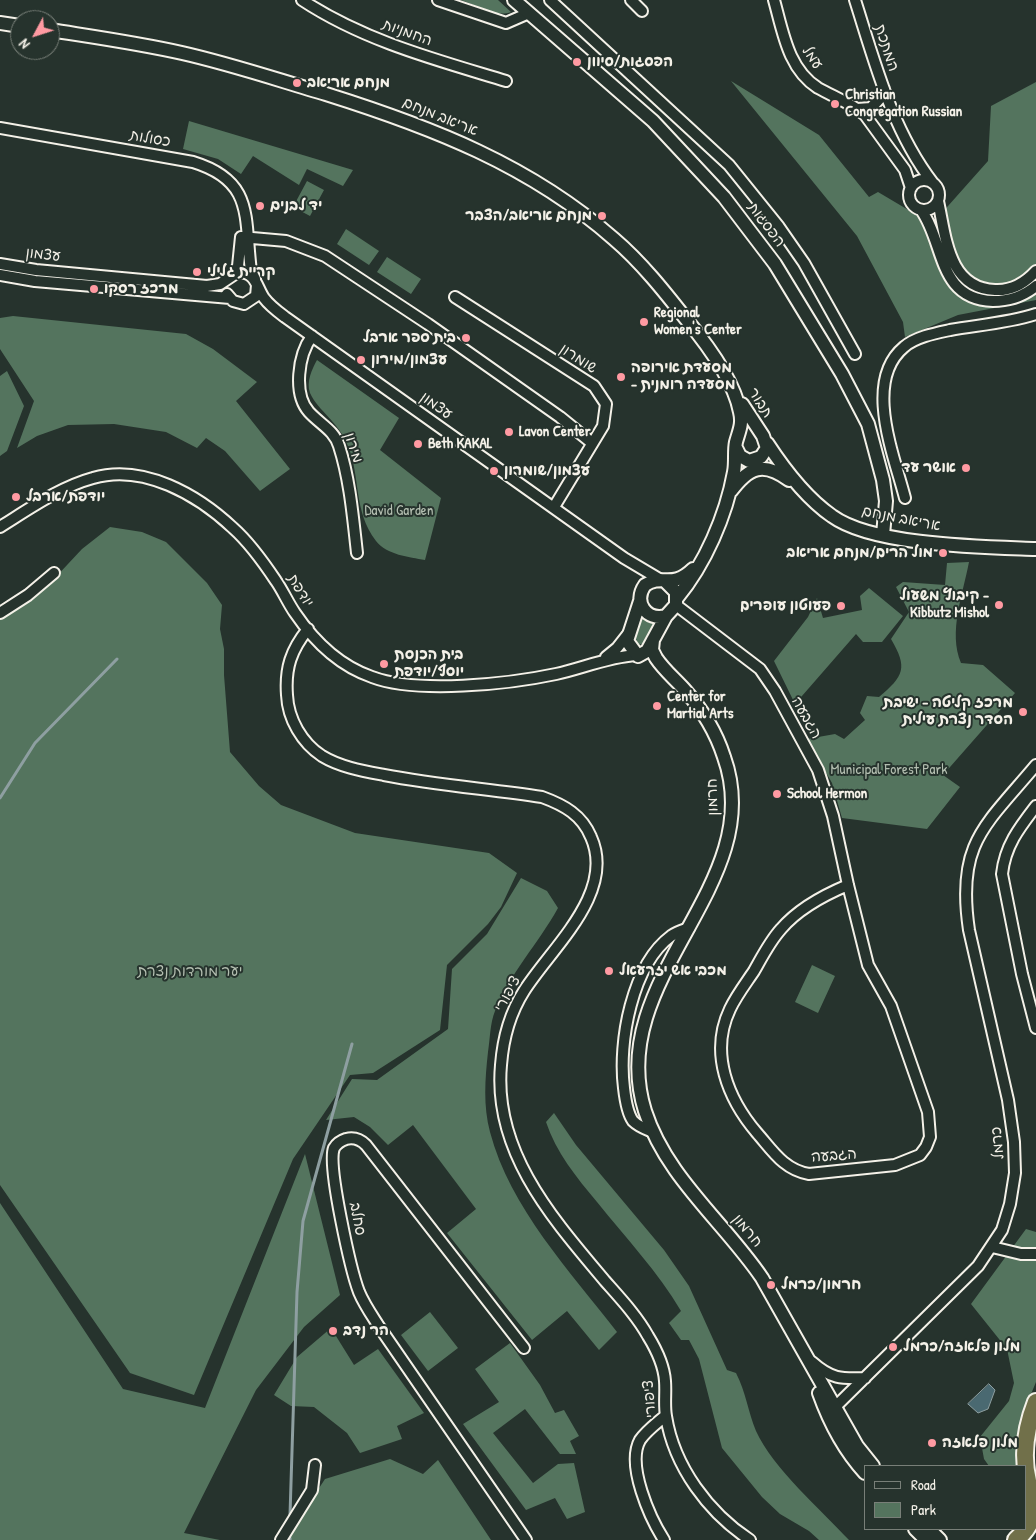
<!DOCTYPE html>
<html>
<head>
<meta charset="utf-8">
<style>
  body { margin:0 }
  #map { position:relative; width:1036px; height:1540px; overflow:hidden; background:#26332d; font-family:"Patrick Hand",sans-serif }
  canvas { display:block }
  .legend { position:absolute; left:864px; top:1465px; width:162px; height:65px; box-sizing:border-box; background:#26332d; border:1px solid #787f78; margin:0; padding:6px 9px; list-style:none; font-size:15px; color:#f4f1e8 }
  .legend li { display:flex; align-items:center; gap:10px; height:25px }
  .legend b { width:25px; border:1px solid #787f78 }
  .north { position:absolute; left:10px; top:10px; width:50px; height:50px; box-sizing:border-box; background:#26332d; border:1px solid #787f78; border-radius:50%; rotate:230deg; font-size:14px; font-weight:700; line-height:20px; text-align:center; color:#f4f1e8 }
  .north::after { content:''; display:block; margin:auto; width:18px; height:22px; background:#ff9aa2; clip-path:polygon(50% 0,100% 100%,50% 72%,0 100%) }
</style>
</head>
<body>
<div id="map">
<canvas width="1036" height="1540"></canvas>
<ul class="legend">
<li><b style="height:6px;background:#26332d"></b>Road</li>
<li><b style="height:14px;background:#54745e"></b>Park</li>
</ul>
<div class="north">N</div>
</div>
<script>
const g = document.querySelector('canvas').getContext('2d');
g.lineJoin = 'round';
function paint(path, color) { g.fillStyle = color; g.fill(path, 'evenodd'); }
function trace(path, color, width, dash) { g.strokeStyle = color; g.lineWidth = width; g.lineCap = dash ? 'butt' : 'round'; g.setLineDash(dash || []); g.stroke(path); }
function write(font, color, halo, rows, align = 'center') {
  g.font = font + ' "Patrick Hand","Playpen Sans Hebrew",sans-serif'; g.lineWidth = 4; g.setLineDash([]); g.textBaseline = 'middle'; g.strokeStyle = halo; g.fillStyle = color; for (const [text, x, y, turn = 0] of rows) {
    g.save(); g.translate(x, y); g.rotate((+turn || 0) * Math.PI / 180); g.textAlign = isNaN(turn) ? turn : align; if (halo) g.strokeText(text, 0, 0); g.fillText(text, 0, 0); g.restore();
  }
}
paint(new Path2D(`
  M461 0H498L511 12C496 18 476 5 461 0Z
  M731 81 819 135 869 197 878 192 932 224 988 161 991 106 1036 82V300L958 315 905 337 903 322 857 236Z
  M189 121 353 170 343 186 307 169 299 185 253 156 241 174 218 159 183 149Z
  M307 181 324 190 310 216 293 207Z
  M346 229 379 251 369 265 337 244Z
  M387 257 421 279 411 294 377 272Z
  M13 316 186 334 213 349 257 382 236 401 290 469 260 491 225 451 206 438 197 448 166 432 114 424 68 425 37 436 17 448 34 401 0 349V318Z
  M317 360 399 418 380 450 441 498 425 560C409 557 387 555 376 541 353 511 361 478 348 446 339 422 318 411 310 393 306 382 312 369 317 360Z
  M7 371 24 406 7 451 0 456V376Z
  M110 527 142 532 166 542 207 583 222 605 220 629 224 649V675L230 752 259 786 281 805 355 833 489 853 517 873 501 907 488 924 447 965 440 1030 373 1073 350 1075 293 1159 194 1395 130 1373 0 1185V613L53 580 82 549Z
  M969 562C963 594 948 632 961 663L983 665 1015 693 943 775 960 787 927 829 842 818 832 783 807 739 835 734 844 739 865 720 860 713 867 696 879 697C904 676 908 668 891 639L909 612 896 587 903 582 945 585 947 563Z
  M869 588 903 616 882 642H863L856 634 795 704 774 661 808 617 817 598 823 618 862 610 860 596Z
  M641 616 654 623 645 643 638 645 635 636Z
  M521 878 547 891 558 908C538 944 510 973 495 1011 490 1023 490 1040 488 1052 485 1079 483 1106 490 1132 510 1208 570 1271 617 1332L599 1350 567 1311 532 1340 447 1233 476 1209 413 1125 388 1145 370 1127 354 1117 326 1120 352 1079 377 1080 448 1029 452 969 487 934Z
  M812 965 835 976 818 1013 795 1002Z
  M554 1113 576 1145 664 1250 689 1286 727 1370 736 1373C746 1392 748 1412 756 1431 772 1467 822 1511 849 1540H819L809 1531 780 1514 762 1497 722 1448 699 1359 689 1340H681L669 1323 681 1311C658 1272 626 1238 597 1202 576 1177 556 1152 546 1122Z
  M305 1154 340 1295 304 1327 256 1390 184 1533 220 1540H0V1203L123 1389 205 1408Z
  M1026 1229 1036 1232V1382L1022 1416 1016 1450 1017 1466H989L984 1459 980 1437 1009 1401 1014 1383 1007 1349 971 1304Z
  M430 1312 458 1348 428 1371 401 1335Z
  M331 1328 354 1365 378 1349 424 1413 397 1426 402 1439 360 1453 347 1433 314 1407 291 1406 274 1395 297 1357Z
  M510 1343 540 1385 555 1413 564 1410 579 1436 570 1441 576 1454H560L525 1409 493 1433 533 1483 558 1464 574 1463 585 1512 567 1519 555 1498 526 1510 463 1424 499 1402 475 1369Z
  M390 1459 423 1474 438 1460 491 1540H285L325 1479Z`), '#54745e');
const water = new Path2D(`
  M989 1384 995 1390 988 1409 978 1413 968 1404Z`);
paint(water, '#4a6971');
trace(water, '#8e9fa1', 1);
trace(new Path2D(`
  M0 798 35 743 117 659
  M290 1515 297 1292 303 1221 352 1044
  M290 1540V1538`), '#8e9fa1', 3);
const minor = new Path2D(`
  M302 0C364 41 437 60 506 81
  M438 0 506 23 529 13
  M550 0 729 165 779 227 804 263 855 354
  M631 0 642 11
  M774 0C783 32 788 69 818 88 834 97 851 103 865 115L905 170 911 188
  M855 0C875 63 892 130 933 183
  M857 109 871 108 882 96 884 89
  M0 128 193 162C255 181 244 218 251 271L255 279
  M909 195a15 15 0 1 1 30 0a15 15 0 1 1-30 0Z
  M938 201C946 237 948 288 995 290 1011 291 1025 283 1036 271
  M921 210C945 243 937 299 993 301 1008 301 1024 296 1036 286
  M0 264 36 270 207 286 220 284 238 272C256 272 256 286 264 298 270 306 277 311 285 317L624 558 661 580
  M234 274 238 266 241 237 286 241 325 256 428 324 560 417 592 443
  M0 275 35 281 230 298
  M227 294 233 301 244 304 256 296 257 285
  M455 297 594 386 606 404 603 426 554 507
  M312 336C298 355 293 394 309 412 321 425 334 430 339 446 350 480 353 518 357 553
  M905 498C894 455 863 381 904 347 915 337 936 333 950 330 978 325 1009 323 1036 314
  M0 527C29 509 60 487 93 478 143 463 198 495 233 528 250 543 264 563 276 581 283 591 288 603 295 613 314 641 340 666 372 677 417 694 509 684 556 674 583 668 608 657 636 655
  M676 605 760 669 775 691 818 770 833 816 848 885 868 965 891 1006 928 1112 930 1137 926 1147 920 1155 895 1165 809 1174C784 1170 772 1150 757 1133 728 1099 709 1053 730 1009 736 996 746 983 754 971 762 957 770 941 781 929 798 909 824 895 848 885
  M0 613 28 595 54 573
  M308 629C291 650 285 668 287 695 288 719 302 743 322 756 340 767 363 771 384 775 436 785 489 789 542 797 564 805 582 815 591 837 616 893 552 947 524 991 510 1013 503 1039 501 1065 493 1152 553 1219 605 1281 620 1298 637 1316 648 1336 656 1349 664 1366 665 1381 666 1393 664 1405 666 1416 674 1467 709 1513 750 1540
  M606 657 617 648 628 634
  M1036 806C1019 828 1005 846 1002 874L1022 974 1036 1028
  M653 1132C646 1129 639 1127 633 1121 627 1113 625 1097 624 1088 618 1042 632 965 671 936 676 932 683 930 689 928
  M992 1247 1021 1254H1036
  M524 1348 366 1145C360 1139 354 1137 346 1139 340 1141 337 1143 334 1148 327 1165 351 1271 359 1292 364 1304 371 1314 378 1325L526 1540
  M812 1362C831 1379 841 1379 865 1378
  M830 1412 978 1266 1002 1230 1010 1204 1015 1173 1014 1142 1008 1100 969 930C956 843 985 826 1036 765
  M281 1540 312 1490 315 1465
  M664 1540C650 1518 626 1465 640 1440 646 1431 657 1423 665 1416`);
const tertiary = new Path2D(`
  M514 0 653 121 724 197 775 264 842 374 868 424 883 480 886 501 883 535
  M0 23 20 26
  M50 30C94 37 138 43 182 53 231 64 278 80 326 94 431 127 530 165 614 239 641 262 664 291 686 319 706 343 734 381 740 412 743 424 739 431 736 442 734 451 736 462 734 472 726 516 705 564 677 598
  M767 443C784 469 806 498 832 516 873 546 985 547 1036 549
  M736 448 740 456 749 461 761 457 767 448 763 436 742 404
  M731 491C749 467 763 461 789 480
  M665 581 676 592V605L666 616C646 621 633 602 645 585 663 573 671 590 693 569
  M640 601 627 641 638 656 647 651 666 616
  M653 640 652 650 656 658C664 670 674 678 684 689 701 708 716 732 724 757 770 885 603 978 645 1111 666 1177 724 1222 762 1278L857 1446 873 1466
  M819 1393C829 1421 844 1450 865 1473
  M915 1529 926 1540
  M929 1529 940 1540`);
const trunk = new Path2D(`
  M1036 1402C1023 1435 1020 1471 1036 1503
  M1016 1540C1035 1523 1033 1515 1030 1492`);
trace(minor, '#f4f1e8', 14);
trace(tertiary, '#f4f1e8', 16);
trace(trunk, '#f4f1e8', 20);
trace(minor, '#26332d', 10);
trace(tertiary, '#26332d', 12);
trace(trunk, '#71704a', 16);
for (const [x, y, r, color] of [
  [577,62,5,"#ff9aa2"],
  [297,83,5,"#ff9aa2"],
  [835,104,5,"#ff9aa2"],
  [260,206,5,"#ff9aa2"],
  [602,216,5,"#ff9aa2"],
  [197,272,5,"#ff9aa2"],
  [94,289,5,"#ff9aa2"],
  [644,322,5,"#ff9aa2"],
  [466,338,5,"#ff9aa2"],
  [361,360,5,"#ff9aa2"],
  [621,377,5,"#ff9aa2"],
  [509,432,5,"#ff9aa2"],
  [418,444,5,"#ff9aa2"],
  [966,468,5,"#ff9aa2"],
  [494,471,5,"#ff9aa2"],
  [16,497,5,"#ff9aa2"],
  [943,553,5,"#ff9aa2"],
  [999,605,5,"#ff9aa2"],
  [841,606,5,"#ff9aa2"],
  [384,664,5,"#ff9aa2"],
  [657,706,5,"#ff9aa2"],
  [1023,712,5,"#ff9aa2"],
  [777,794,5,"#ff9aa2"],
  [609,971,5,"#ff9aa2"],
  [771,1285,5,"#ff9aa2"],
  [333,1331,5,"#ff9aa2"],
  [893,1347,5,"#ff9aa2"],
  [932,1443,5,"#ff9aa2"]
]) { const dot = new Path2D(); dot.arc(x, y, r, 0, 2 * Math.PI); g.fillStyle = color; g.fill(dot); trace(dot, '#26332d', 2); }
write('15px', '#f4f1e8', '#26332d', [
  ["החמניות",407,33,20],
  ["המתכת",886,48,72],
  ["עמל",812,58,55],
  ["אריאב מנחם",440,117,22],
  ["כסולות",150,139,10],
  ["הפסגות",766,225,53],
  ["עצמון",43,255,6],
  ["שומרון",578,359,33],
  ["תבור",760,403,57],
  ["עצמון",436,406,35],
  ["מירון",353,448,72],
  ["אריאב מנחם",901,519,11],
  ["יודפת",300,591,58],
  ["הגבעה",806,718,61],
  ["חרמון",713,797,-92],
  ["ציפורי",508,994,-62],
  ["כרמל",998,1143,-95],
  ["הגבעה",834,1156,-4],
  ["סחלב",357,1219,79],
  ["חרמון",747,1231,50],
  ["ציפורי",650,1399,-95]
]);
write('bold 15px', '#f4f1e8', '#26332d', [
  ["הפסגות/סיוון",587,62],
  ["מנחם אריאב",307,83],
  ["Christian",845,95],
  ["Congregation Russian",845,112],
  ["יד לבנים",270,206],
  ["מנחם אריאב/הצבר",592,216,"right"],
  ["קריית גלילי",207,272],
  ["מרכז רסקו",104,289],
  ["Regional",654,313],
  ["Women's Center",654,330],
  ["בית ספר ארבל",456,338,"right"],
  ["עצמון/מירון",371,360],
  ["מסעדת אירופה",631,368],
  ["- מסעדה רומנית",631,385],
  ["Lavon Center",519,432],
  ["Beth KAKAL",428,444],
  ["אושר עד",956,468,"right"],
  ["עצמון/שומרון",504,471],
  ["יודפת/ארבל",26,497],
  ["מול הרים/מנחם אריאב",933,553,"right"],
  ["קיבוץ משעול -",989,596,"right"],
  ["Kibbutz Mishol",989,613,"right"],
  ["פעוטון עופרים",831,606,"right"],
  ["בית הכנסת",394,655],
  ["יוסף/יודפת",394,672],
  ["Center for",667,697],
  ["Martial Arts",667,714],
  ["מרכז קליטה - ישיבת",1013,703,"right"],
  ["הסדר נצרת עילית",1013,720,"right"],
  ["School Hermon",787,794],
  ["מכבי אש יזרעאל",619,971],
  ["חרמון/כרמל",781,1285],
  ["הר נדב",343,1331],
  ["מלון פלאזה/כרמל",903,1347],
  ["מלון פלאזה",942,1443]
], 'left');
write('15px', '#b4bfb1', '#26332d', [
  ["David Garden",399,511],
  ["Municipal Forest Park",889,770],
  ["יער מורדות נצרת",190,972]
]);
</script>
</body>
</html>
